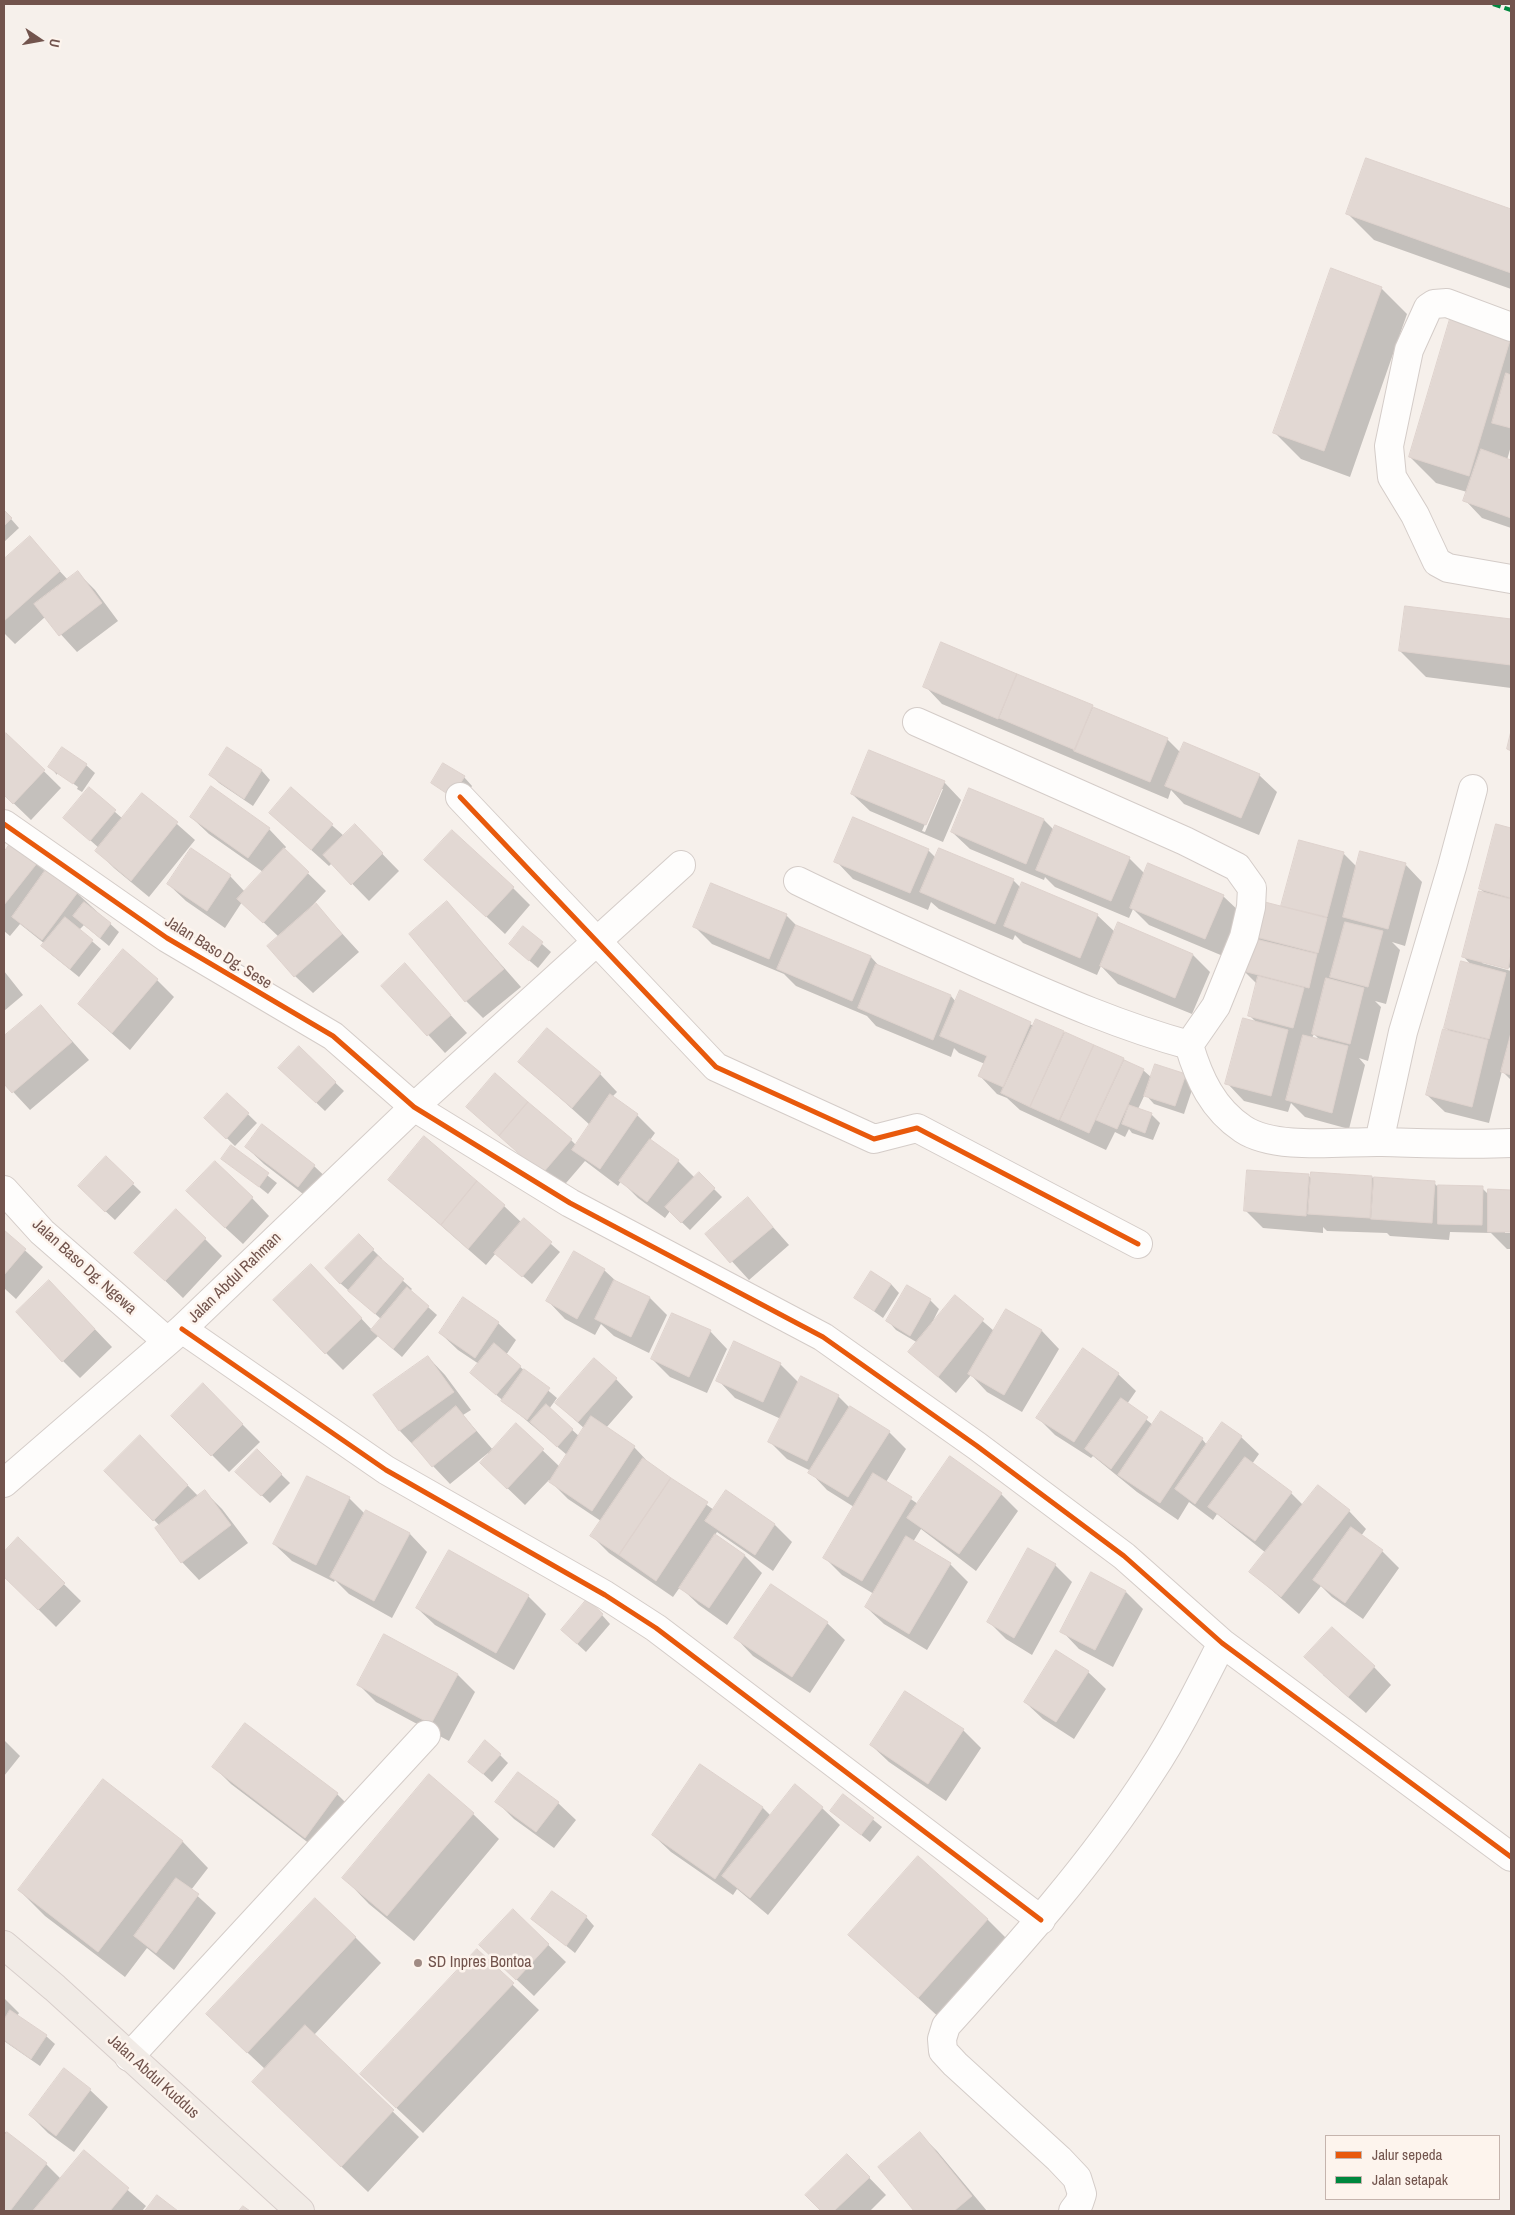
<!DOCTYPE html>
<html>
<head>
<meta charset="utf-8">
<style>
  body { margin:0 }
  #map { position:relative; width:1515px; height:2215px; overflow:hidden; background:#f6f0eb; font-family:"Archivo Narrow",sans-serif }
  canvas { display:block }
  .frame { position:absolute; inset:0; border:5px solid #72544d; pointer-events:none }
  .legend { position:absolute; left:1325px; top:2135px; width:175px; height:65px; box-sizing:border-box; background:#fdf4ed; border:1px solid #c5b4ad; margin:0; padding:6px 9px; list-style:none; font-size:15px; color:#72544d }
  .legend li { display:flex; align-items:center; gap:10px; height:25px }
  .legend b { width:25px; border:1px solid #c5b4ad }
  .north { position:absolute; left:15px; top:15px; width:50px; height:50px; -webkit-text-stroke:4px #fdf4ed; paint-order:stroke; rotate:102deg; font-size:14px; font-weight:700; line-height:20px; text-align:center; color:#72544d }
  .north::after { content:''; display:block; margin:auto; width:18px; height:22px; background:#72544d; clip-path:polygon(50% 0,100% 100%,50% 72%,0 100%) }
</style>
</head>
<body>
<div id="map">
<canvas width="1515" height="2215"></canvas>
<div class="frame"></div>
<ul class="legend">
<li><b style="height:6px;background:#e8590c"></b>Jalur sepeda</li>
<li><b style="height:6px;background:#00873e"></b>Jalan setapak</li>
</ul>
<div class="north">U</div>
</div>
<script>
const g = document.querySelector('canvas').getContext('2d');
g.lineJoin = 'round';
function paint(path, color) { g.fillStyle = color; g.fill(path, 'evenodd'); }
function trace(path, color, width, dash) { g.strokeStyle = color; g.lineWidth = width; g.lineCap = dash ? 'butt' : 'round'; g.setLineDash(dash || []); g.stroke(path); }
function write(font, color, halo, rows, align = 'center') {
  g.font = font + ' "Archivo Narrow",sans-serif'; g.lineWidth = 5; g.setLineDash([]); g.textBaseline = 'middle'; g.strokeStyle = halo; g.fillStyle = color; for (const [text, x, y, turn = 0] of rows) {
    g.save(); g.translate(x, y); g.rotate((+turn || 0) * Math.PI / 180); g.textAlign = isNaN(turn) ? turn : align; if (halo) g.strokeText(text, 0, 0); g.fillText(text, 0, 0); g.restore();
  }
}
paint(new Path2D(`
  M1367 160 1511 211V289L1374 240 1348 214Z
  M1381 288 1407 314 1350 477 1301 459 1275 433Z
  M1451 321 1511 340V446L1507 460 1511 461V528L1482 518 1465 500 1467 492 1436 483 1410 457Z
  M4 511 19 528 4 542Z
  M29 538 68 580 78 573 95 590 118 621 77 652 45 617 15 644 4 633V561Z
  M1406 607 1511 620V688L1426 677 1400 651Z
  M942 644 1167 739 1181 753 1259 775 1277 792 1259 835 1184 804 1171 790 1168 799 942 704 925 686Z
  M6 734 61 788 31 820 4 794V737Z
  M228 749 262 771 270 780 253 806 219 783 211 775Z
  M86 765 95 773 82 792 77 789 78 787 57 772V775L50 767Z
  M464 777 472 786 461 804 432 782Z
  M944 782 961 800 943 842 870 811 852 794ZM940 789H943L925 832 922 831Z
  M89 789 123 819 143 794 195 840 149 897 114 868 97 851 99 848 74 826Z
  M291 789 344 836 355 826 399 871 369 901 332 863 329 866 270 813Z
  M969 789 1044 820 1054 830 1129 858 1145 874 1223 896 1241 913 1223 956 1149 925 1133 909 1129 918 1055 887 1045 877 1044 880 970 849 952 832Z
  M191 817 269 829 286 847 284 850 326 891 310 908 316 905 359 952 313 993 295 976 279 937 242 902 225 928 186 901 168 884 230 876 245 892 263 872 209 834Z
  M1497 825 1511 829V968L1482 961V963L1511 971V1080L1502 1071 1489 1123 1445 1112 1427 1095 1450 1032 1445 1027 1472 966 1463 956 1485 893 1480 889Z
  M1300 841 1343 853 1357 867 1405 864 1422 882 1405 946 1392 942 1400 950 1386 1004 1375 1001 1381 1007 1368 1061 1359 1058 1365 1065 1349 1129 1305 1117 1291 1103 1288 1112 1244 1101 1227 1083 1257 1023 1250 1016 1257 984 1244 971 1259 941 1253 935 1282 908ZM1314 1034 1320 1040 1312 1038Z
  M12 843 46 872 77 893 119 932 109 946 84 925 79 930 101 949 79 977 52 955 43 946 45 944 20 924 10 936 4 931V854Z
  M928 850 936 858 1013 880 1021 888 1097 915 1115 932 1193 955 1210 972 1192 1014 1118 984 1101 966 1097 975 1023 943 1015 935 1013 940 939 909 931 902 928 910 853 879 836 861Z
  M426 860 513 888 530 905 505 934Z
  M447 903 521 987 483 1018 466 1001Z
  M786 915 798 927 871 957 880 967 951 996 956 1002 961 992 1034 1026 1036 1020 1123 1059 1143 1070 1152 1078 1185 1075 1194 1084 1184 1114 1154 1104 1145 1094 1138 1109 1151 1114 1160 1123 1153 1140 1132 1133 1129 1129 1125 1137 1115 1132 1106 1150 1020 1110 1007 1098 997 1094 980 1076 985 1064 959 1053 954 1048 951 1057 876 1026 867 1016 796 986 784 974 712 944 695 927Z
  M524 928 551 952 538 968 510 944Z
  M405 965 467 1033 445 1053 383 986Z
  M4 971 23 995 4 1011Z
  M157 980 174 997 130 1050 79 1004Z
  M41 1006 89 1060 30 1110 4 1082V1038Z
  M299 1048 344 1091 325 1111 288 1076Z
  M520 1062 600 1074 617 1092 612 1097 637 1115 655 1133 650 1140 678 1161 695 1178 699 1174 722 1197 690 1230 670 1211 665 1218 638 1198 621 1181 618 1186 585 1161 560 1190 468 1107 571 1140 576 1145 590 1125Z
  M227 1094 257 1123 235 1146 206 1118Z
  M262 1126 314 1166 332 1183 316 1204 264 1164 246 1147Z
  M231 1147 277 1183 268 1194 223 1158Z
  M106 1158 141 1192 115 1220 88 1195Z
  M1308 1175 1312 1179 1372 1177 1375 1180 1434 1183 1438 1187 1482 1188 1489 1195V1191H1511V1231L1505 1230V1233H1511V1249H1507L1491 1233 1450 1232 1449 1240 1390 1236 1387 1233 1327 1231 1323 1227V1233L1263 1228 1246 1211Z
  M389 1180 504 1206 522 1223 524 1220 560 1252 532 1284 496 1253 486 1265Z
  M252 1198 269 1216 243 1244 205 1209Z
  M748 1199 789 1245 749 1280 707 1234Z
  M4 1231 43 1267 16 1299 4 1288Z
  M359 1236 382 1259 380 1260 412 1289 410 1291 437 1315 402 1357 378 1336 343 1370 326 1353 328 1283 372 1330 381 1319 340 1283Z
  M205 1239 222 1256 183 1298 154 1270Z
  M575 1253 604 1270 617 1282 650 1298 667 1315 649 1353 614 1336 601 1324 595 1335 565 1319 548 1301Z
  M891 1284 899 1293 883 1318 856 1298Z
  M955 1297 994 1331 1006 1311 1042 1331 1059 1349 1022 1412 987 1392 971 1375 956 1393 910 1352 918 1343 896 1330 888 1321 930 1300 939 1309 929 1329Z
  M67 1300 112 1347 80 1378 63 1361Z
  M498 1323 516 1340 506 1355 557 1398 549 1409 580 1437 585 1429 556 1403 616 1379 633 1397 606 1428 634 1447 651 1465 714 1510 726 1492 775 1525 792 1542 773 1571 717 1532 715 1535 745 1556 762 1573 727 1625 699 1605 680 1587 673 1597 609 1553 592 1536 601 1521 568 1499 549 1480 525 1505 499 1480 488 1453 450 1484 400 1431 375 1395 428 1357 445 1375 471 1410 463 1415 493 1450 516 1425 560 1467 567 1455 480 1381 479 1364 458 1350 440 1333Z
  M710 1331 727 1349 707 1393 670 1377 652 1359Z
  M780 1364 799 1383 838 1396 849 1407 889 1432 906 1449 886 1482 918 1504 1001 1494 1018 1511 976 1571 921 1529 913 1542 950 1564 968 1582 927 1650 884 1624 866 1607 874 1594 842 1575 824 1557 854 1507 827 1490 810 1472 811 1471 787 1459 770 1442 781 1419 735 1398 718 1380Z
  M1118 1374 1136 1391 1127 1404 1153 1425 1202 1439 1207 1445 1222 1423 1241 1437 1259 1454 1252 1464 1291 1493 1303 1505 1349 1511 1366 1529 1361 1536 1382 1551 1399 1568 1363 1619 1332 1597 1321 1586 1299 1614 1251 1572 1266 1553 1217 1514 1213 1520 1189 1502 1178 1520 1137 1492 1093 1456 1091 1458 1055 1435 1038 1418Z
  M203 1385 260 1442 229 1472 173 1416Z
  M257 1451 290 1483 270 1503 237 1472Z
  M157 1454 199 1497 205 1492 222 1509 248 1543 199 1580 182 1562 160 1526 105 1471Z
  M349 1498 365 1514 366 1511 410 1534 427 1552 392 1618 349 1594 335 1580 334 1582 292 1561 274 1544Z
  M18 1539 81 1601 56 1627 4 1575V1554Z
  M449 1552 528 1596 546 1614 514 1670 435 1625 417 1608Z
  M1055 1565 1072 1582 1032 1655 1006 1639 989 1622Z
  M771 1585 827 1623 845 1640 810 1693 753 1656 736 1638Z
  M1126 1592 1143 1609 1113 1667 1079 1649 1062 1631Z
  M602 1615 610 1624 586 1652 562 1630Z
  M1374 1667 1391 1685 1366 1713 1323 1675Z
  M1088 1672 1106 1689 1074 1739 1043 1719 1025 1702Z
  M458 1675 475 1692 449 1741 376 1702 359 1685Z
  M906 1692 963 1730 981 1748 946 1801 889 1762 871 1745Z
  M4 1740 20 1756 4 1776Z
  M500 1755 508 1763 492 1782 469 1761Z
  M701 1766 763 1808 771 1816 822 1808 840 1825 768 1915 737 1889 733 1895 671 1852 653 1835Z
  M214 1767 337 1794 354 1811 323 1854 231 1784Z
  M103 1780 183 1842 208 1868 191 1890 216 1913 174 1970 147 1948 125 1977 45 1916 19 1890Z
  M843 1795 882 1827 870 1842 831 1811Z
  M497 1802 558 1803 576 1820 554 1848 514 1819Z
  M473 1814 499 1839 414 1941 369 1904 344 1878Z
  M513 1911 566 1962 534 1996 498 1962Z
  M586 1917 594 1926 575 1953 533 1919Z
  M987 1919 1013 1945 944 2022 850 1935Z
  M355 1937 381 1963 314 2035 419 2137 368 2192 279 2107 265 2069 234 2040Z
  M477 1951 539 2010 423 2133 388 2100Z
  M4 1998 19 2013 17 2016 46 2036 55 2044 40 2066 4 2041Z
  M64 2070 90 2090 108 2107 74 2152 48 2133 30 2115Z
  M4 2131 46 2164 61 2179 84 2152 146 2206 142 2211H4Z
  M920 2134 937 2151 987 2211H916L880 2167Z
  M847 2155 886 2195 870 2211H823L807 2195Z`), '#0003');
const building = new Path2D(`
  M1366 158 1511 209V273L1346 214Z
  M1331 268 1382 287 1324 451 1273 433Z
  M1450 319 1511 337 1469 476 1409 457Z
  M1506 373 1511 375V428L1492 423Z
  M1481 449 1511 460V518L1463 501Z
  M4 510 12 518 4 526Z
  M30 536 60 571 4 621V559Z
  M78 571 102 603 59 636 34 604Z
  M1405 606 1511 619V665L1399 651Z
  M941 642 1017 674 998 719 923 687Z
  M1017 674 1093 705 1075 750 999 718Z
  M1093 707 1168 738 1150 782 1074 751Z
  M1511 731V751L1507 749Z
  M6 733 45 770 13 804 4 795V735Z
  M1184 742 1260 774 1241 818 1165 786Z
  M62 747 87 764 73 784 48 767Z
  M227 747 262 770 244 799 209 775Z
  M869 750 945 781 926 825 851 794Z
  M443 763 465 776 452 797 431 783Z
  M211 786 270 828 248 858 190 817Z
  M89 787 116 810 90 841 63 818Z
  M291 787 333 824 311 850 269 813Z
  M969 788 1044 819 1026 864 951 832Z
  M142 793 178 822 131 881 95 851Z
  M853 817 929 849 910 893 834 862Z
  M355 824 383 853 351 885 323 855Z
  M1496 824 1511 828V898L1479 889Z
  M1055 825 1130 857 1111 901 1036 870Z
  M452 830 514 887 486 917 424 860Z
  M1299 840 1344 852 1327 917 1281 906Z
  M12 841 38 862 4 905V852Z
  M191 848 231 875 207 911 167 884Z
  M284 848 309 872 263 923 237 899Z
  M939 848 1014 879 995 924 920 892Z
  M1360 851 1406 863 1388 929 1343 917Z
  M1148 863 1224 895 1205 939 1130 908Z
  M47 868 78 892 42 940 12 917Z
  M1022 882 1098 914 1080 958 1004 926Z
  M711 883 787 914 769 959 693 927Z
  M1479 891 1511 899V954L1508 969 1462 957Z
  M447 901 504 969 465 1002 409 934Z
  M1261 901 1327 918 1318 953 1252 936Z
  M84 902 111 923 100 938 73 916Z
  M316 903 342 934 294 977 267 946Z
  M65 917 93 940 70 969 41 946Z
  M1118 922 1193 954 1175 998 1100 966Z
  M1345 922 1383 931 1368 987 1330 977Z
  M796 925 871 956 852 1001 777 969Z
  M523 926 543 942 529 961 509 944Z
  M1251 938 1317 954 1309 988 1243 971Z
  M123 949 158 979 112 1033 78 1004Z
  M1461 961 1506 973 1489 1039 1444 1028Z
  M405 963 451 1015 427 1036 381 986Z
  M876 964 951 995 933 1040 858 1008Z
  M1258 976 1304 988 1293 1028 1248 1016Z
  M1326 978 1364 988 1350 1044 1312 1034Z
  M960 990 1031 1022 1003 1087 978 1076 987 1056 940 1036Z
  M41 1005 72 1042 12 1093 4 1084V1036Z
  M1243 1018 1288 1030 1271 1096 1225 1084Z
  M1036 1019 1064 1031 1030 1107 1001 1093Z
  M547 1028 601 1073 572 1108 518 1062Z
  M1443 1029 1488 1040 1472 1107 1426 1095Z
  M1065 1032 1094 1045 1059 1120 1030 1107Z
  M1511 1033V1075L1501 1072Z
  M1303 1035 1348 1046 1332 1113 1286 1100Z
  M1094 1045 1124 1058 1089 1133 1060 1120Z
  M299 1046 336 1082 316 1103 278 1068Z
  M1124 1060 1144 1069 1117 1129 1096 1120Z
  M1155 1064 1186 1074 1175 1106 1144 1096Z
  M495 1073 528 1102 499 1136 466 1107Z
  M227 1093 249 1113 226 1139 204 1118Z
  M610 1094 638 1114 600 1169 572 1150Z
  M528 1102 572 1139 542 1174 499 1136Z
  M1129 1105 1152 1113 1145 1133 1122 1124Z
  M262 1124 315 1165 298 1187 245 1147Z
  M424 1136 477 1181 441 1225 388 1180Z
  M650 1139 679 1160 647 1202 619 1181Z
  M231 1145 269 1173 259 1187 221 1159Z
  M106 1156 134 1183 105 1212 78 1186Z
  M215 1161 253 1197 225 1228 186 1191Z
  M1247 1170 1309 1174 1306 1216 1244 1211Z
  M699 1172 715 1188 681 1223 665 1207Z
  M1311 1172 1372 1176 1370 1218 1308 1214Z
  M1374 1177 1435 1181 1432 1223 1371 1219Z
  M477 1181 505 1205 468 1249 441 1225Z
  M1438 1185 1483 1186 1482 1225 1438 1224Z
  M1488 1189 1511 1190V1232H1488Z
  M748 1197 773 1227 730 1263 705 1234Z
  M176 1209 206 1238 165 1281 134 1253Z
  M524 1218 552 1242 522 1277 494 1253Z
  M4 1230 26 1249 4 1275Z
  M359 1234 374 1249 340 1284 325 1268Z
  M574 1251 605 1269 577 1319 546 1301Z
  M378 1256 404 1279 375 1314 348 1291Z
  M311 1264 362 1318 325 1354 273 1300Z
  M871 1271 891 1284 874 1311 854 1298Z
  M49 1280 95 1329 62 1362 16 1312Z
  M614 1280 650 1297 631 1337 595 1319Z
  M907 1285 931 1299 910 1336 886 1321Z
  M407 1287 429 1306 393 1349 371 1330Z
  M955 1295 984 1319 938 1377 908 1352Z
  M463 1297 499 1322 475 1358 439 1333Z
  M1006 1309 1042 1330 1004 1395 968 1374Z
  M672 1313 711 1330 689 1377 651 1359Z
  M734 1341 781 1363 763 1402 716 1381Z
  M494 1343 521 1366 496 1395 470 1373Z
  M1083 1348 1119 1373 1074 1442 1036 1418Z
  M428 1356 454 1392 399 1431 373 1395Z
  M594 1358 617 1378 578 1422 555 1403Z
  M524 1369 550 1388 527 1420 501 1401Z
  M801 1376 839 1395 807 1461 768 1442Z
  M203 1383 243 1424 211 1456 171 1416Z
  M1121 1398 1148 1417 1111 1469 1085 1449Z
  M546 1404 573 1429 557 1447 530 1422Z
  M456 1406 476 1431 432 1467 412 1443Z
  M850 1406 890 1431 848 1497 808 1473Z
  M1161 1411 1203 1438 1160 1503 1118 1475Z
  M591 1416 635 1446 592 1511 549 1482Z
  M1222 1422 1242 1436 1195 1504 1175 1489Z
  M516 1423 544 1449 507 1489 480 1463Z
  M140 1435 188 1485 153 1521 104 1471Z
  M257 1449 282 1474 261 1496 235 1472Z
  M950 1456 1002 1493 959 1554 907 1518Z
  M1245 1457 1292 1492 1255 1541 1208 1507Z
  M643 1458 671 1478 619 1555 590 1536Z
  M873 1473 912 1497 862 1581 823 1558Z
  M307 1476 350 1497 316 1565 273 1544Z
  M671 1478 708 1502 656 1581 619 1555Z
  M1318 1485 1350 1510 1281 1597 1249 1572Z
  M205 1490 231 1525 181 1563 155 1528Z
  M726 1490 775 1524 755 1555 705 1521Z
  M366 1510 410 1533 374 1601 330 1577Z
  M1351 1527 1383 1550 1345 1603 1313 1580Z
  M715 1534 745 1555 709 1608 679 1588Z
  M906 1536 951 1563 909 1634 865 1607Z
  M18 1537 65 1583 38 1610 4 1577V1552Z
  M1028 1548 1056 1564 1014 1638 987 1622Z
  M449 1550 529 1595 496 1653 416 1608Z
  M1091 1572 1126 1591 1095 1650 1060 1632Z
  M771 1584 828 1622 792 1677 734 1638Z
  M587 1599 603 1614 577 1644 561 1630Z
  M1332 1627 1375 1666 1348 1697 1304 1657Z
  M384 1634 458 1674 431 1724 357 1685Z
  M1056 1650 1089 1671 1056 1722 1024 1702Z
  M905 1691 964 1729 928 1784 870 1745Z
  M245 1723 338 1793 305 1838 212 1767Z
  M485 1740 501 1754 483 1774 468 1762Z
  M700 1764 763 1807 715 1879 652 1835Z
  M518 1772 559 1802 536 1832 495 1802Z
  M429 1774 474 1813 387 1916 342 1878Z
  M103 1779 183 1841 98 1952 18 1890Z
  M795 1784 823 1807 750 1898 722 1876Z
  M843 1794 874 1818 861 1835 830 1811Z
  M918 1856 988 1919 918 1998 848 1935Z
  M176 1878 199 1894 156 1953 134 1936Z
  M552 1891 587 1916 566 1946 531 1919Z
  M315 1898 356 1937 247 2053 206 2014Z
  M513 1909 549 1944 516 1980 479 1945Z
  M477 1949 514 1983 396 2108 360 2074Z
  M10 2010 47 2035 31 2059 4 2040V2020Z
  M305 2025 394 2110 341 2167 252 2082Z
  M64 2068 91 2089 56 2136 29 2115Z
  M7 2132 47 2163 10 2211H4V2135Z
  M920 2132 972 2196 954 2211H914L878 2167Z
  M84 2150 129 2188 110 2211H33Z
  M847 2154 870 2177 834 2211H821L805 2195Z
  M157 2195 178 2211H145Z
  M243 2206 250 2211H239Z`);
paint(building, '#e2d8d3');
trace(building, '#ded2cd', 1);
const minor = new Path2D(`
  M1511 327 1447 303 1434 304 1428 308 1409 350 1389 446 1392 477 1415 515 1437 562 1448 568 1511 579
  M917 722 1185 841 1237 867 1252 888 1251 907 1244 937 1216 1006 1189 1045
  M460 797 716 1067 874 1139 917 1128 1138 1244
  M4 824 167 938 333 1036 414 1107 570 1203 823 1337 977 1446 1124 1556 1222 1643 1511 1857
  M798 881C861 912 924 939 988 968 1054 997 1119 1026 1189 1045 1199 1079 1213 1109 1243 1129 1276 1151 1344 1141 1382 1142 1425 1143 1468 1145 1511 1143
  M1379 1142 1403 1032 1452 867 1473 789
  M4 1190 42 1232 167 1341
  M182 1329 386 1470 605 1595 656 1628 1041 1920
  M4 1483 182 1329 414 1107 681 865
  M129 2057 426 1735
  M1073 2211 1079 2203 1082 2194 1077 2178 1059 2159 955 2064 943 2051 942 2039 946 2026C1019 1945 1092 1864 1151 1772 1178 1731 1200 1686 1222 1643`);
const primary = new Path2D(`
  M4 1945 55 1988 300 2211`);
trace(minor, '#d4ccc8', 30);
trace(primary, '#d7cdca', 30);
trace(minor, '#fefdfc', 28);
trace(primary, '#f1ebe6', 28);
trace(new Path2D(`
  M1493 4 1511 10`), '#00873e', 4, [8, 4]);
trace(new Path2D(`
  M460 797 716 1067 874 1139 917 1128 1138 1244
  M4 824 167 938 333 1036 414 1107 570 1203 823 1337 977 1446 1124 1556 1222 1643 1511 1857
  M182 1329 386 1470 605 1595 656 1628 1041 1920`), '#e8590c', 5);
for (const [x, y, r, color] of [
  [418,1963,5,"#a08b84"]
]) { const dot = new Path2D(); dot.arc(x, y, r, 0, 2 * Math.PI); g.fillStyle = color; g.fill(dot); trace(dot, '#fdf4ed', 2); }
write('16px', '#72544d', '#fdf4ed', [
  ["Jalan Baso Dg. Sese",218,953,32],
  ["Jalan Baso Dg. Ngewa",84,1267,42],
  ["Jalan Abdul Rahman",235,1278,-44],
  ["Jalan Abdul Kuddus",153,2077,42]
]);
write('16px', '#72544d', '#fdf4ed', [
  ["SD Inpres Bontoa",428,1963]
], 'left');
</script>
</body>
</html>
